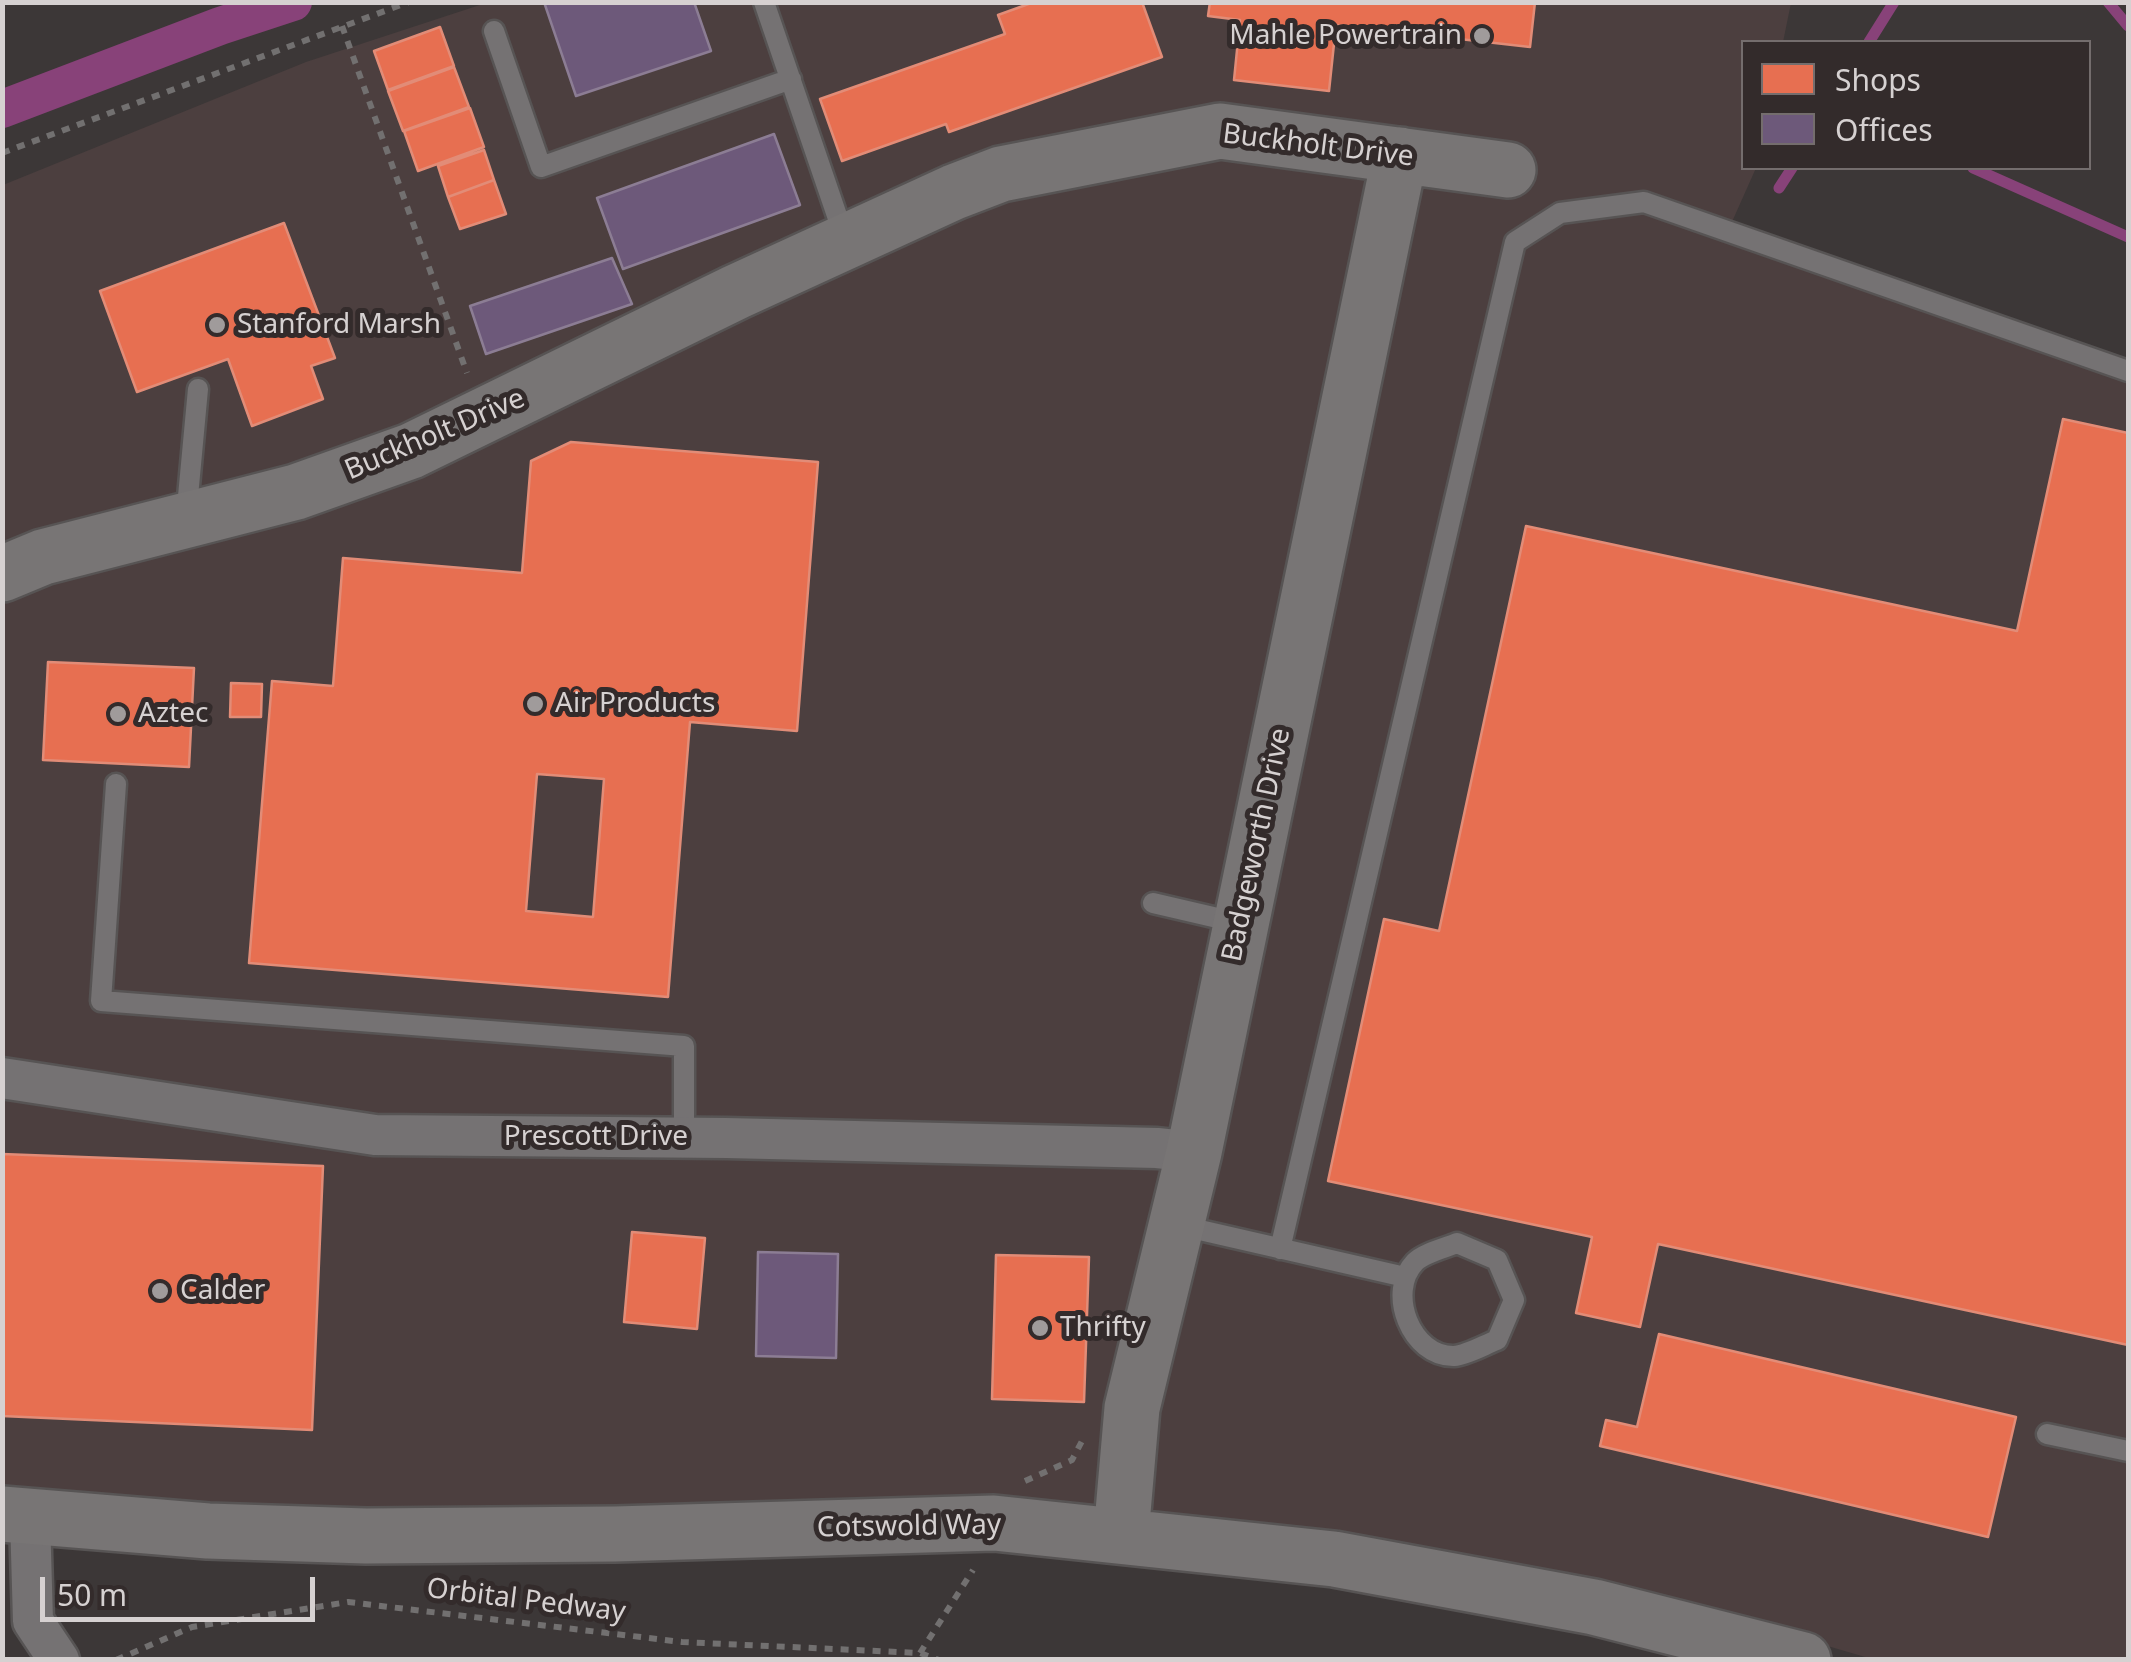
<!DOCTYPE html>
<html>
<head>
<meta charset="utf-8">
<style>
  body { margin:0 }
  #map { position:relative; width:2131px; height:1662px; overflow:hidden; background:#3c3737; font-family:"Noto Sans",sans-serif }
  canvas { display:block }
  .frame { position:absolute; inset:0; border:5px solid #d6d1d1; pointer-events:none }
  .legend { position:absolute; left:1741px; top:40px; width:350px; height:130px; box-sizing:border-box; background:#332b2b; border:2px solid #746d6d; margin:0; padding:12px 18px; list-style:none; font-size:30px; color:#d6d1d1 }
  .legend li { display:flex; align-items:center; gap:20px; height:50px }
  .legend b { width:50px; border:2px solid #746d6d }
  .scale { position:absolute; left:40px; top:1577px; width:275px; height:45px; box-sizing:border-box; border:5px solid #d6d1d1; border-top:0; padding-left:12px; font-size:30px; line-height:35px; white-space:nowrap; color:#d6d1d1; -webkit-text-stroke:8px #332b2b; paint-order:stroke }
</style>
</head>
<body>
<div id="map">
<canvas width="2131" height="1662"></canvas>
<div class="frame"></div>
<ul class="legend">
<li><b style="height:28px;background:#e76f51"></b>Shops</li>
<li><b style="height:28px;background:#6d597a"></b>Offices</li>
</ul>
<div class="scale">50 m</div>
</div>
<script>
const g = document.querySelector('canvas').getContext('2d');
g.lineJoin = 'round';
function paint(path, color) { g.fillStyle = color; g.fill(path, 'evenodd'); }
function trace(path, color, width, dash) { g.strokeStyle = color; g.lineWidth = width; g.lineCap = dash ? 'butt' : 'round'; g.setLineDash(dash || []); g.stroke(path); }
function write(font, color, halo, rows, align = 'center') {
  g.font = font + ' "Noto Sans",sans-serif'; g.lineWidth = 10; g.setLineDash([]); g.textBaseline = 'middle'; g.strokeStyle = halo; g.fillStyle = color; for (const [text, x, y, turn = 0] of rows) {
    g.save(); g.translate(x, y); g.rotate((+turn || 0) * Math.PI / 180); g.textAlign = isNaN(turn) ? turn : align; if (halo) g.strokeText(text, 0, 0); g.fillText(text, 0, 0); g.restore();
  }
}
paint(new Path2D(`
  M486 3H1791L1783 42H1744V168H1756L1723 242 2128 368V1659H1872L1698 1608 1338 1535 1232 1519 1122 1509 612 1517 215 1510 3 1486V185L306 62Z`), '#4c3f3f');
const shops = new Path2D(`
  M1034 2H1142L1162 57 949 132 946 124 842 161 820 99 1005 34 998 15Z
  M1210 2H1535L1530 47 1336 25 1329 91 1234 80 1240 20 1208 16Z
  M440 27 454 66 388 90 374 51Z
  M454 67 469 107 403 131 388 91Z
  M470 108 484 147 418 171 404 131Z
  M484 150 494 180 448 197 438 166Z
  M494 180 506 214 460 229 448 197Z
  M284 223 335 358 311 366 323 399 252 426 228 359 137 392 100 291Z
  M2063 419 2128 433V1345L1658 1244 1640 1327 1576 1313 1592 1237 1328 1181 1384 919 1439 931 1526 526 2017 631Z
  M571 442 818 462 797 731 690 722 668 997 249 963 272 681 333 686 343 558 522 573 531 461ZM537 774 604 779 593 917 526 911Z
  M48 662 194 668 189 767 43 760Z
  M231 683 262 684 261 717H230Z
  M2 1154 323 1166 312 1430 2 1416Z
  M632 1232 705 1238 697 1329 624 1322Z
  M996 1255 1089 1257 1084 1402 992 1399Z
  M1659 1334 2016 1417 1988 1537 1600 1446 1606 1420 1637 1427Z`);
paint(shops, '#e76f51');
trace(shops, '#e28c77', 2.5);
const offices = new Path2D(`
  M544 2H694L711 51 576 96Z
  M774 134 800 205 623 269 597 198Z
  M612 258 632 304 486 354 470 306Z
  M758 1252 838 1254 836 1358 756 1356Z`);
paint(offices, '#6d597a');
trace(offices, '#8c7d94', 2.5);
trace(new Path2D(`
  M2108 2 2128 26
  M1869 42 1894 2
  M1973 168 2128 237
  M1779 188 1792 168`), '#884279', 11);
trace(new Path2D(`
  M2 109 220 26 293 2`), '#884279', 38);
const lane = new Path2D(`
  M764 2 845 239
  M494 31 541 167 791 79
  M186 518 198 389
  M116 784 101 1001 684 1046V1137
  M1153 903 1239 923
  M1178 1225 1405 1277
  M1457 1243 1497 1260 1514 1300 1497 1340C1484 1345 1467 1355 1454 1356 1411 1357 1386 1292 1415 1262 1424 1253 1445 1248 1457 1243Z
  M1280 1249 1515 242 1560 213 1644 202 2128 371
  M2047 1434 2128 1451`);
const street = new Path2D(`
  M2 1078 375 1135 726 1138 1157 1148 1194 1152
  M30 1518 33 1621 59 1660`);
const secondary = new Path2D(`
  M2 574 43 557 296 492 411 451 736 292 954 192 1001 174 1220 131 1508 170
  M2 1514 208 1531 366 1536 615 1534 994 1523 1334 1559 1594 1607 1803 1660
  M1121 1535 1132 1408 1194 1152 1400 155`);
trace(lane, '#575454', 25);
trace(street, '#575454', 45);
trace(secondary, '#575454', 60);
trace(new Path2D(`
  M342 26 467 373
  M2 153 409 2
  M1025 1481 1072 1460 1082 1441
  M920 1653 973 1570
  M116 1660 192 1627 348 1602 682 1642 920 1653 939 1660`), '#727070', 6, [8, 8]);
trace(lane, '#757273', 20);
trace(street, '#757273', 40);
trace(secondary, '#787575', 55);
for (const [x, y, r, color] of [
  [1482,36,10,"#a09b9b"],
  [217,325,10,"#a09b9b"],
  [535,704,10,"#a09b9b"],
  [118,714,10,"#a09b9b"],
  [160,1291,10,"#a09b9b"],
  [1040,1328,10,"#a09b9b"]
]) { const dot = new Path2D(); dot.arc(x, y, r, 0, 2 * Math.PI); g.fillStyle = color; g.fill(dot); trace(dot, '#332b2b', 4); }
write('28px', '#d6d1d1', '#332b2b', [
  ["Mahle Powertrain",1462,36,"right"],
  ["Stanford Marsh",237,325],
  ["Air Products",555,704],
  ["Aztec",138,714],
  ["Calder",180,1291],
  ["Thrifty",1060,1328]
], 'left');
write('28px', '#d6d1d1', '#332b2b', [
  ["Buckholt Drive",1318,146,7],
  ["Buckholt Drive",435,435,-23],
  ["Badgeworth Drive",1257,845,-78],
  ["Prescott Drive",596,1137],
  ["Cotswold Way",909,1527,-1],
  ["Orbital Pedway",526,1601,7]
]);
</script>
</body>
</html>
